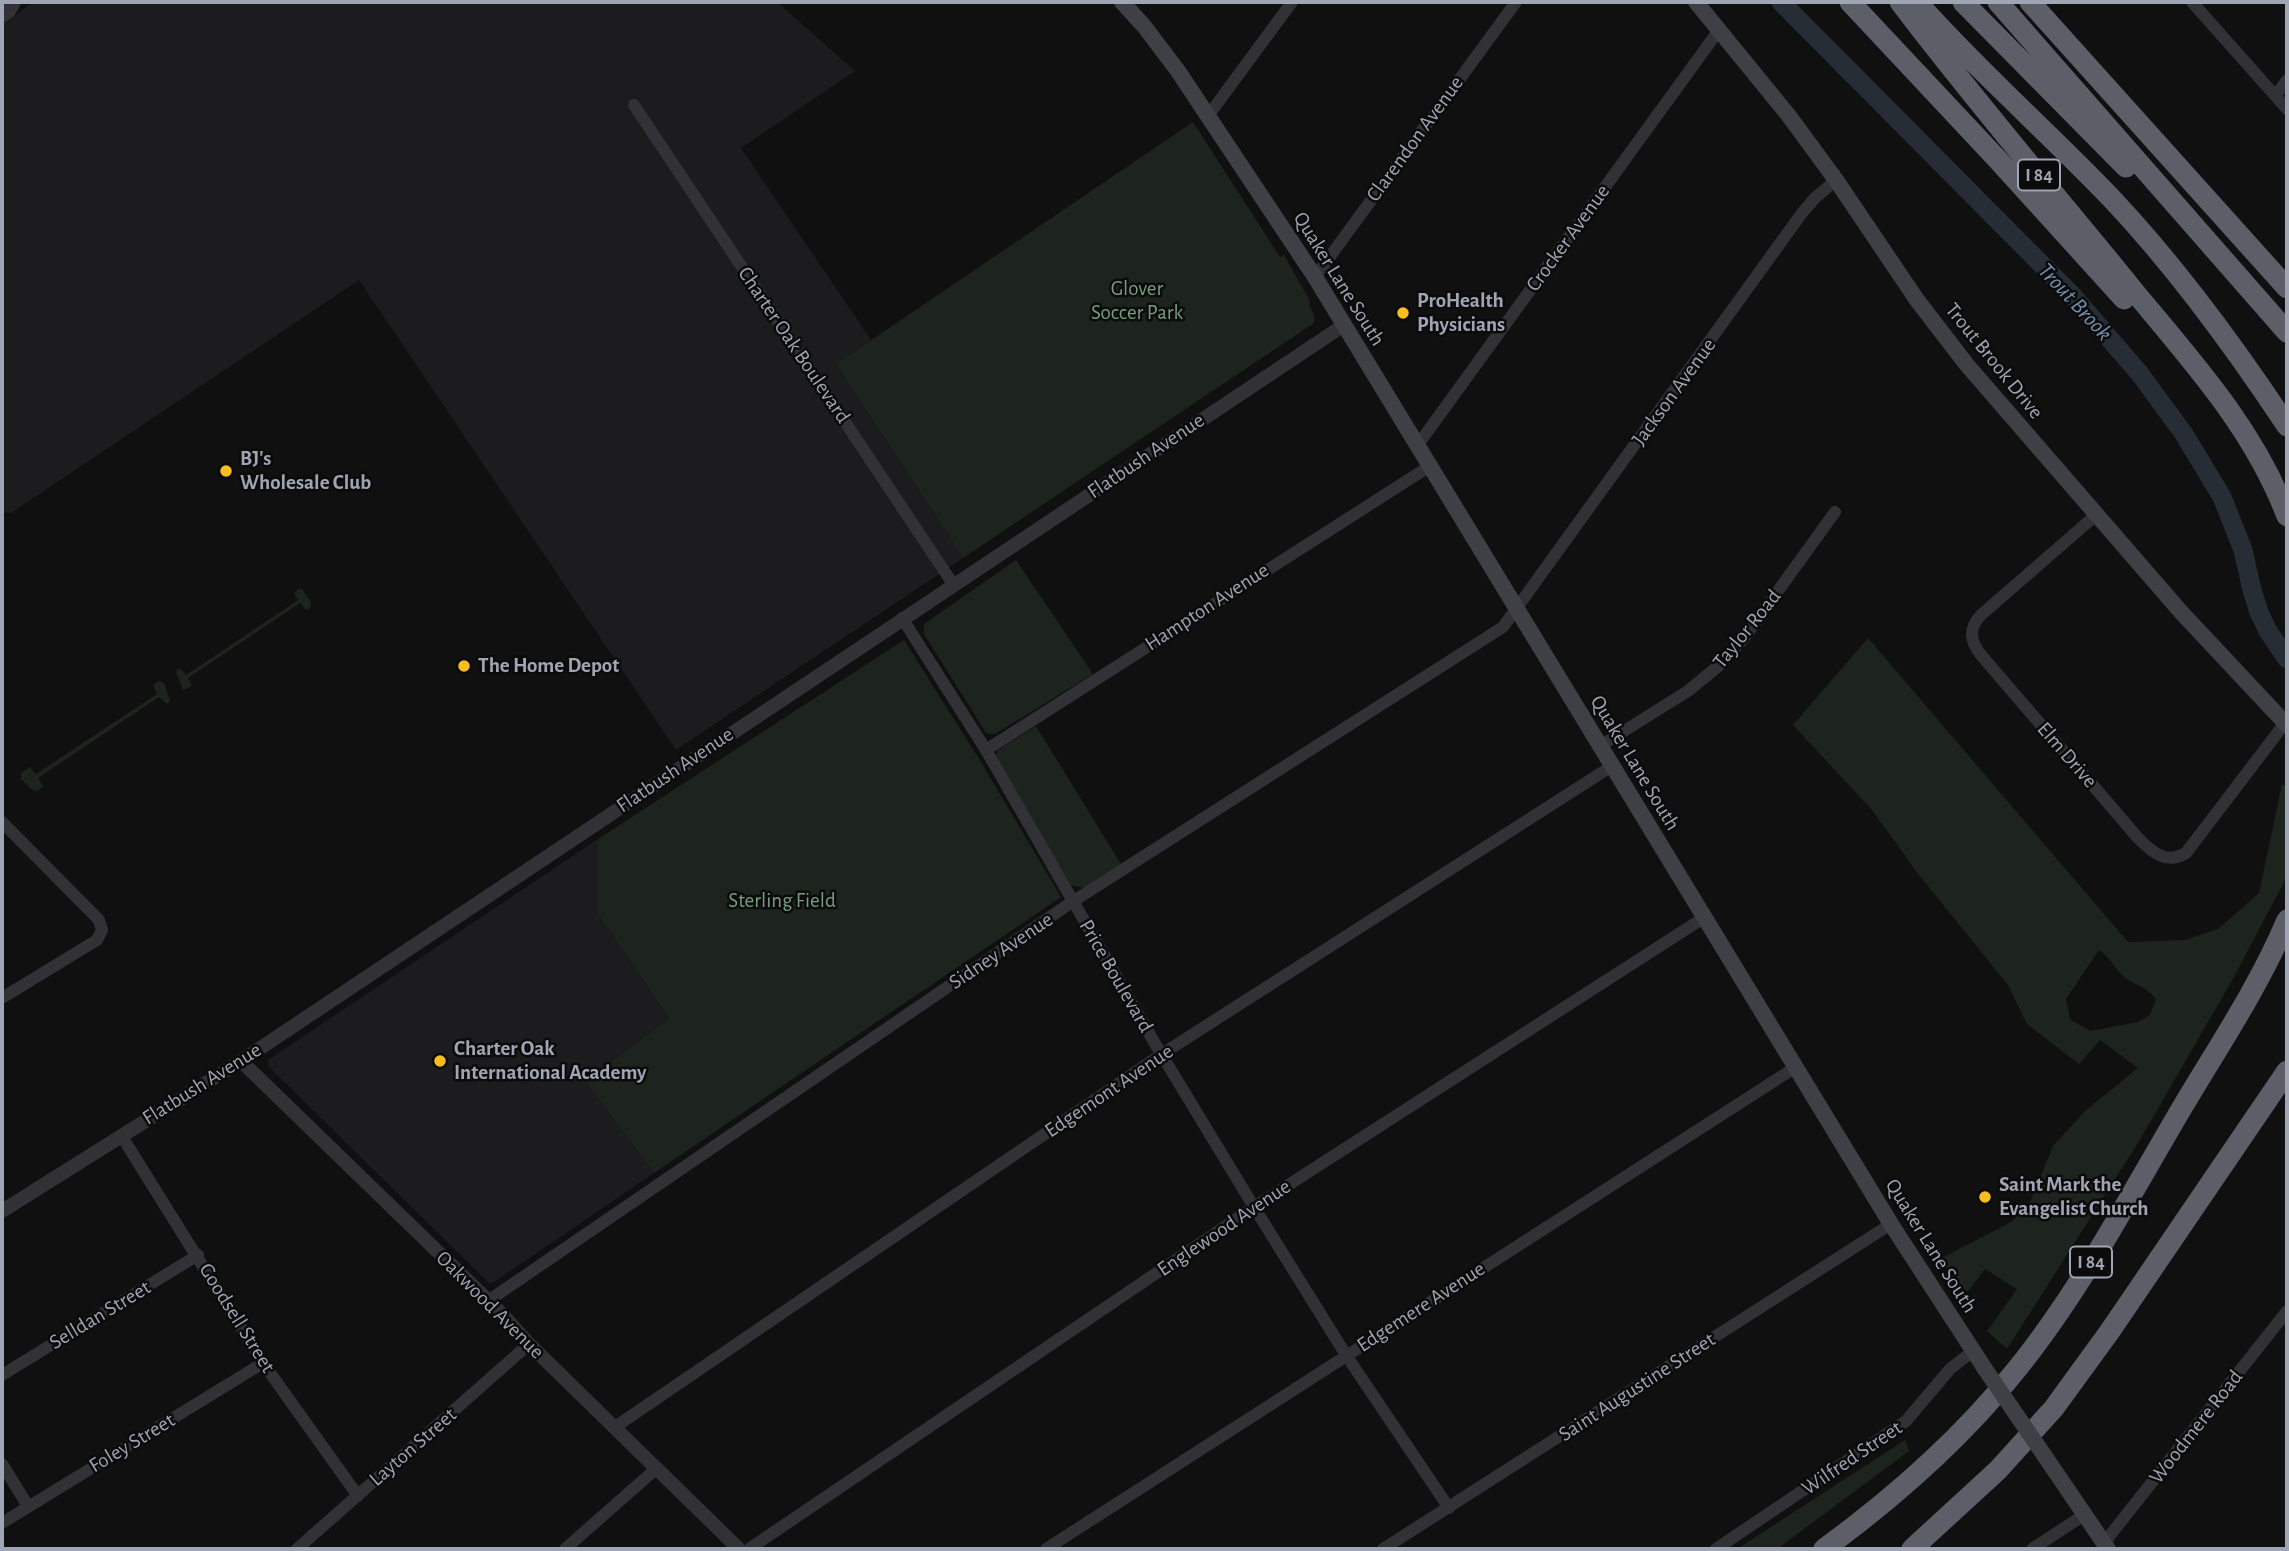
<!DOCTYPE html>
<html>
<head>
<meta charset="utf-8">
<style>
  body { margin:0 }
  #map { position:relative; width:2289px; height:1551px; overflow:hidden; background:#101011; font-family:"Alegreya Sans",sans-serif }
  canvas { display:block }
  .frame { position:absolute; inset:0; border:4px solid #a0a5b3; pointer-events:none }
</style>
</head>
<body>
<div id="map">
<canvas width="2289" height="1551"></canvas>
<div class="frame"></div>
</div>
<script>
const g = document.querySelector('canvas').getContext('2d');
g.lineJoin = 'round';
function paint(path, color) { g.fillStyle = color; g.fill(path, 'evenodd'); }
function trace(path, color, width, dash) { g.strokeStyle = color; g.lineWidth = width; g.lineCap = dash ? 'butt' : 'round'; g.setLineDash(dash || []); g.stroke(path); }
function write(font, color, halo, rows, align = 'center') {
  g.font = font + ' "Alegreya Sans",sans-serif'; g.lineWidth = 5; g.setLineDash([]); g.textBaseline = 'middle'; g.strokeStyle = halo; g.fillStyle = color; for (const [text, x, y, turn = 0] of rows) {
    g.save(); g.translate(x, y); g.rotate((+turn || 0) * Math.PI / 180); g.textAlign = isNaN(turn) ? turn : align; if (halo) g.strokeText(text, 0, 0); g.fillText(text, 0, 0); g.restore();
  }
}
paint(new Path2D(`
  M33 2H777L855 71 741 148 871 340 836 364 963 558 676 750 359 280 11 513 2 512V25Z
  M598 839V914L669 1018 585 1081 654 1173 494 1282 489 1283 269 1067 268 1060Z`), '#1c1c1e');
paint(new Path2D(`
  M1193 122 1280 257 1284 255 1310 301 1309 305 1314 315V323L963 558 836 364Z
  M1016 560 1093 674 995 734 986 733 924 634V624Z
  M298 589H302L311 602 310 608 306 610 300 603 188 678 192 686 183 690 176 672 177 669H181L186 675 298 600 294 593Z
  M1868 638 2128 942 2185 940 2218 929 2259 893 2282 784 2287 787V871L2284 882 2234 977 2138 1143 2007 1349 1987 1331 2017 1289 1985 1269 1966 1294 1940 1259 2013 1221 2031 1200 2053 1146 2085 1111 2138 1068 2100 1040 2079 1064 2027 1024 2008 985 1919 875 1872 810 1793 725ZM2099 950C2110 957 2114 968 2123 976 2134 986 2144 984 2156 999L2150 1015 2138 1022 2090 1031 2070 1019 2066 999Z
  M904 640 981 762 1061 897 654 1173 585 1081 669 1018 598 914V839Z
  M159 681 164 683 170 700 167 704 159 697 38 778 43 786 38 791 32 790 21 779V773L30 767 36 774 157 694 153 685Z
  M1036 726 1121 864 1083 888 1070 885 995 761 998 750Z
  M1905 1440 1909 1451 1777 1549H1737Z`), '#1c241d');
trace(new Path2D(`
  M1781 2 2072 295 2140 374 2184 434 2222 497 2243 550 2252 590 2259 612 2268 631 2287 659`), '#262d35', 19);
trace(new Path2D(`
  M2192 2 2287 109
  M2276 95 2287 80
  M634 105 953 584
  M1208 116 1292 2
  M1315 277 1516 2
  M1417 446 1719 30
  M2096 515 1981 615C1968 629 1970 641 1981 655L2138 838C2152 852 2166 865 2186 853L2285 723
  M902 618 986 750 1157 1047 1254 1207 1346 1355 1449 1508
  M1600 746 1688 691 1722 663 1744 638 1835 512
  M986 750 1430 466
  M2 822 99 920 102 930 97 940 2 998
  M121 1135 263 1363 358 1496
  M488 1301 1072 902 1503 627 1802 213 1815 198 1836 180
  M2 1375 198 1255
  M615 1427 1162 1054 1612 766
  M2 1464 28 1506
  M2 1523 263 1363
  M2104 1543 2287 1311
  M297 1549 529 1344
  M565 1549 657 1468
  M749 1549 1254 1207 1705 917
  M1046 1549 1796 1067
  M1383 1549 1891 1224
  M1716 1549 1906 1421 1950 1369 1973 1351
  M2032 1549 2084 1515`), '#313136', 12);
trace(new Path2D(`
  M2 16 9 11 14 2
  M241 1061 501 1313 529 1344 739 1549
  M2 1211 241 1061 1344 325`), '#313136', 14);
trace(new Path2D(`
  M1122 2 1144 26 1178 71 1315 277 1891 1224 1985 1369
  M1696 2 1789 116 1836 180 1917 300 1967 365 2181 612 2287 725
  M2044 1455 2108 1549`), '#3f4046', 16);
trace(new Path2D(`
  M1850 2 1999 161 2124 299
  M1900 2C1974 100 2055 194 2133 290 2192 361 2254 429 2287 516
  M1917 2C1978 71 2048 132 2112 199 2178 269 2234 346 2287 426
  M1963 2 2126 167
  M1998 2 2287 332
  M2030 2 2287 288
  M1824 1549C1895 1497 1962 1438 2017 1369 2079 1292 2126 1203 2176 1118 2214 1053 2258 989 2287 920
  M1912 1549 1998 1470 2054 1408 2110 1331 2287 1071`), '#5c5f68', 21);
trace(new Path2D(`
  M1985 1369 2044 1455`), '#3f4046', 16);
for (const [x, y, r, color] of [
  [1403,313,7,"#fabd1f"],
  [226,471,7,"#fabd1f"],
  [464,666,7,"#fabd1f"],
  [440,1061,7,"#fabd1f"],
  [1985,1197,7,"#fabd1f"]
]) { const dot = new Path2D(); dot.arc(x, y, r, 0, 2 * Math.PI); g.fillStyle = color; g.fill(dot); trace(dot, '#0b0b0c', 2.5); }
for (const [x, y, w] of [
  [2039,175,42],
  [2091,1262,42]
]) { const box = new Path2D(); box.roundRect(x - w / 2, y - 15.5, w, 31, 5); g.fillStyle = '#0b0b0c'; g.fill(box); trace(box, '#a0a5b3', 2); }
write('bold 19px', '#a0a5b3', null, [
  ["I 84",2039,175],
  ["I 84",2091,1262]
]);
write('21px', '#a0a5b3', '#0b0b0c', [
  ["Clarendon Avenue",1415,139,-54],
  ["Crocker Avenue",1568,238,-54],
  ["Quaker Lane South",1339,279,58],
  ["Charter Oak Boulevard",794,345,56],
  ["Trout Brook Drive",1994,361,51],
  ["Jackson Avenue",1674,392,-54],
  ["Flatbush Avenue",1146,456,-34],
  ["Hampton Avenue",1207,607,-33],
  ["Taylor Road",1747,629,-51],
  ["Elm Drive",2067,755,49],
  ["Quaker Lane South",1635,763,59],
  ["Flatbush Avenue",675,770,-34],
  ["Sidney Avenue",1001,951,-34],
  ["Price Boulevard",1116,976,60],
  ["Flatbush Avenue",202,1084,-32],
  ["Edgemont Avenue",1109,1091,-34],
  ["Englewood Avenue",1224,1228,-34],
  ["Quaker Lane South",1931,1246,58],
  ["Oakwood Avenue",490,1305,45],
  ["Edgemere Avenue",1421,1307,-33],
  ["Selldan Street",100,1315,-31],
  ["Goodsell Street",237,1318,58],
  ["Saint Augustine Street",1637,1387,-33],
  ["Woodmere Road",2196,1427,-52],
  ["Foley Street",132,1443,-31],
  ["Layton Street",413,1447,-41],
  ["Wilfred Street",1852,1458,-34]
]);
write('21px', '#769f7b', '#0b0b0c', [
  ["Glover",1137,289],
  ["Soccer Park",1137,313],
  ["Sterling Field",782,901]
]);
write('bold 21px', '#a0a5b3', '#0b0b0c', [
  ["ProHealth",1417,301],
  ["Physicians",1417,325],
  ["BJ's",240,459],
  ["Wholesale Club",240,483],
  ["The Home Depot",478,666],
  ["Charter Oak",454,1049],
  ["International Academy",454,1073],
  ["Saint Mark the",1999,1185],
  ["Evangelist Church",1999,1209]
], 'left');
write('italic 23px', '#7491b0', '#0b0b0c', [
  ["Trout Brook",2075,302,47]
]);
</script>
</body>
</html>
